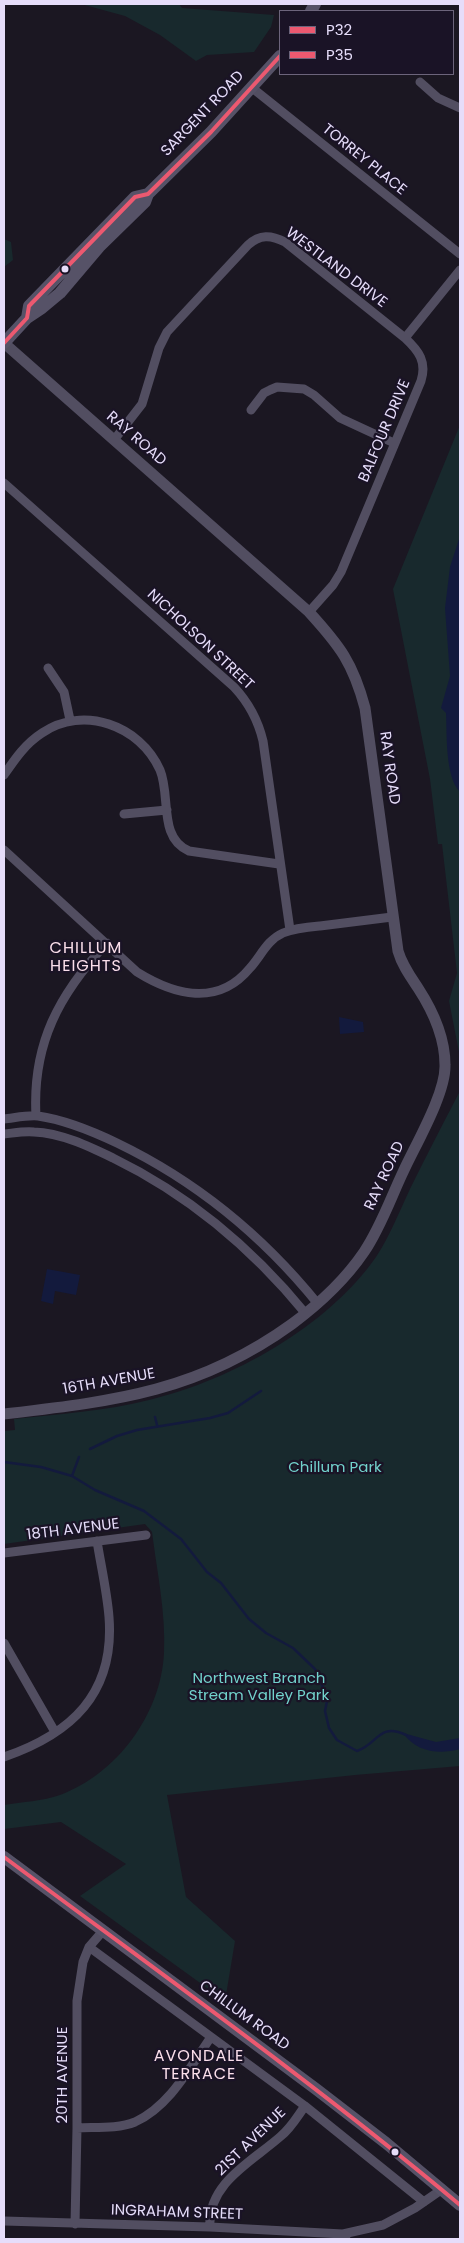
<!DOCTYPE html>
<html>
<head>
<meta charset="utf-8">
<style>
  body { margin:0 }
  #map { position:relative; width:464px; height:2243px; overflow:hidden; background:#1b1722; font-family:Poppins,sans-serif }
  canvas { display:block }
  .frame { position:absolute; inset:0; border:5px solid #e6ddfa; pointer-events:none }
  .legend { position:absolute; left:279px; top:10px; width:175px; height:65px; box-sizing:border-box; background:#1a1326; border:1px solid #6c647b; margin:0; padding:6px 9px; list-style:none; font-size:15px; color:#e6ddfa }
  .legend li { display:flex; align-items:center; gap:10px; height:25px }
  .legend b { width:25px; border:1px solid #6c647b }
</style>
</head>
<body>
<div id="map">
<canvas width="464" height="2243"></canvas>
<div class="frame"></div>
<ul class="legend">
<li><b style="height:6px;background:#ec5970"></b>P32</li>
<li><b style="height:6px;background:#ec5970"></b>P35</li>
</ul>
</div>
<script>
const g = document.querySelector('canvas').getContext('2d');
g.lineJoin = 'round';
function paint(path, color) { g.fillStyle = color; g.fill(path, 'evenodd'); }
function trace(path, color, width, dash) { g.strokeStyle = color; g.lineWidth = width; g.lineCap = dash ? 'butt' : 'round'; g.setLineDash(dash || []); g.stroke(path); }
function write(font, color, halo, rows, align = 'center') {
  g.font = font + ' Poppins,sans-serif'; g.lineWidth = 4.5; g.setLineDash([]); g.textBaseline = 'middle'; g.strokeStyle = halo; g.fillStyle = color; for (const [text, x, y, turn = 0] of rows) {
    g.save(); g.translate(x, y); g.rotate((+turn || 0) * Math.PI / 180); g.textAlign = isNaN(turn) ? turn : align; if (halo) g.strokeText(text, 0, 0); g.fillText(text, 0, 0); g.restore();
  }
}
paint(new Path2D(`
  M81 4H179L182 8 274 15 271 27 254 52 207 55 196 61 160 35 125 16Z
  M4 239 11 242 13 260 4 267Z
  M460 425V1057L449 1001 457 973 442 844H438L430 779 393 589Z
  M460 1091V1766L355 1775 167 1795 186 1897 235 1941 225 2001 80 1896 126 1864 61 1822 4 1829V1805C22 1802 43 1801 60 1795 117 1774 161 1714 164 1653 166 1613 157 1572 152 1532L145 1524 4 1544V1431L15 1430 14 1419C59 1414 106 1411 149 1400 232 1380 327 1327 376 1257 390 1236 399 1212 410 1189 426 1156 443 1124 460 1091Z`), '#18292d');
paint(new Path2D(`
  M460 536V792C445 777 447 734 446 713L441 708 450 676 445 608 450 567Z
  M339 1017 363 1022 364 1032 340 1034Z
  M47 1269 80 1275 76 1295 55 1291 53 1304 41 1301Z
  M403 1733 436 1742 460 1738V1749C439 1755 416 1752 403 1733Z`), '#131a3d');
trace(new Path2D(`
  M155 1417 157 1425
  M90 1449 117 1436 137 1430 210 1418 228 1413 261 1391
  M4 1462 41 1467 72 1476 95 1490 144 1511 181 1539 207 1572 221 1583 249 1619 266 1633 293 1648 315 1669 324 1690 327 1701 325 1711 329 1728 337 1740 357 1751C378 1744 379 1722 406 1735
  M72 1476 79 1457`), '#131a3d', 2.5);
trace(new Path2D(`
  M420 82 438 98 460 108
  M251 87 460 254
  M405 338 460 270
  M251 410 264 393 270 390 277 387 304 389 314 395 340 418 394 443
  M114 440 142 404 159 348 167 332 248 245C260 234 271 235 285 242L405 338C419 351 427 362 421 381L341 572 333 585 309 612
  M4 483 234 687C249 703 258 720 263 741L290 930
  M48 668 64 692 70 720
  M4 775C15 759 25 744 42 733 83 705 140 725 160 770 171 796 158 838 189 851L279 864
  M124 814 167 810
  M4 850 137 972C174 995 218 1007 250 968 261 956 267 940 283 933 295 928 308 927 320 926 344 923 368 920 392 917
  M36 1116C32 1044 59 994 107 943
  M4 1119C14 1118 27 1115 38 1116 66 1120 92 1131 117 1143 196 1181 263 1236 318 1304
  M4 1134C14 1133 24 1131 34 1132 61 1133 88 1146 113 1158 189 1195 252 1248 306 1314
  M4 1553 146 1535
  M4 1643 55 1732
  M4 1757C71 1734 115 1694 109 1617 107 1592 101 1566 97 1541
  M89 1947 305 2106 424 2202
  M77 2128C95 2127 118 2129 135 2122 170 2106 190 2067 211 2037
  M4 2221 210 2227 343 2234 346 2239
  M75 2224 77 2128V2001L83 1962 89 1947 102 1932
  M210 2227C207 2183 253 2161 281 2136 291 2128 297 2117 305 2106
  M343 2234 383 2225 415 2208 441 2190`), '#524e61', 9);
trace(new Path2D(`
  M4 343 309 612C340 646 353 663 365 708L398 951C402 965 410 976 418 988 433 1011 445 1037 445 1065 446 1093 416 1144 404 1170 391 1197 381 1227 364 1252 345 1280 319 1304 292 1324 198 1392 115 1401 4 1414`), '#524e61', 11);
trace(new Path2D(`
  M311 11 315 4
  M27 318 29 306 135 197 148 194
  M4 343 27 318 42 308 60 293 99 247 145 202 148 194 211 132 280 56
  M4 1857 316 2089 386 2143 460 2205`), '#565267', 12);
trace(new Path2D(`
  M4 1857C157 1971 313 2082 460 2205`), '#ec5970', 4);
trace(new Path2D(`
  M4 343 27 318 29 306 135 197 148 194 211 132 280 56`), '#ec5970', 4);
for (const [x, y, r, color] of [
  [65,269,4.5,"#e6ddfa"],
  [395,2152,4.5,"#e6ddfa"]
]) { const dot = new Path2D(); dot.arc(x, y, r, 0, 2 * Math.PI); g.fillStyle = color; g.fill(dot); trace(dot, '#1a1326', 2); }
write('15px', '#e6ddfa', '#1a1326', [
  ["SARGENT ROAD",203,114,-46],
  ["TORREY PLACE",364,160,39],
  ["WESTLAND DRIVE",336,268,37],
  ["BALFOUR DRIVE",385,431,-67],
  ["RAY ROAD",136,439,41],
  ["NICHOLSON STREET",200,640,43],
  ["RAY ROAD",389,768,82],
  ["RAY ROAD",385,1176,-65],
  ["16TH AVENUE",109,1382,-10],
  ["18TH AVENUE",73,1530,-7],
  ["CHILLUM ROAD",244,2016,36],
  ["20TH AVENUE",63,2075,-90],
  ["21ST AVENUE",251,2142,-44],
  ["INGRAHAM STREET",177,2213,2]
]);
write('15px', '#72d2cc', '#1a1326', [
  ["Chillum Park",335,1468],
  ["Northwest Branch",259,1679],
  ["Stream Valley Park",259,1696]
]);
g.letterSpacing = '1px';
write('16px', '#fbdfeb', '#1a1326', [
  ["CHILLUM",86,949],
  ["HEIGHTS",86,967],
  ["AVONDALE",199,2057],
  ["TERRACE",199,2075]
]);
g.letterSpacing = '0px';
</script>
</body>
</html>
